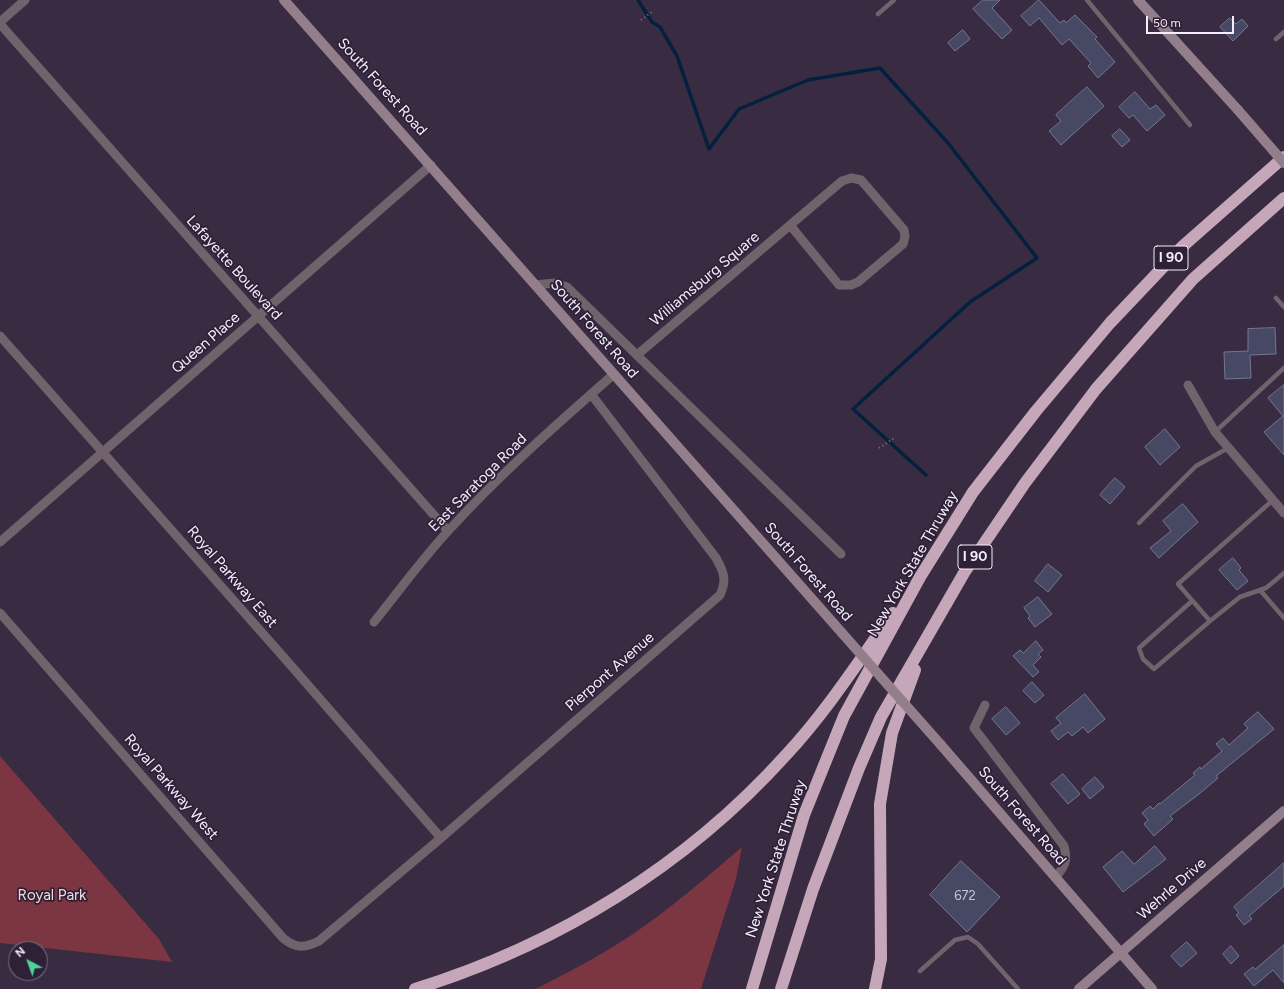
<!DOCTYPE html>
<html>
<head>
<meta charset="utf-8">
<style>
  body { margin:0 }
  #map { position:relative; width:1284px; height:989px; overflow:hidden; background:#392b42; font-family:Figtree,sans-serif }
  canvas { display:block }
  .north { position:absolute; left:8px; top:941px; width:40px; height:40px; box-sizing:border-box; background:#2e2137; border:1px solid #7e7386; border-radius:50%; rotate:319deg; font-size:11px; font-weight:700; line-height:16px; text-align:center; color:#f6edfc }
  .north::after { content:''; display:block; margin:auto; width:14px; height:18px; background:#4cd39b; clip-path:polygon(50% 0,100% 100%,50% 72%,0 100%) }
  .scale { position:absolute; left:1146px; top:16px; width:88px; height:18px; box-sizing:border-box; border:2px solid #f6edfc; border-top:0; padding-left:5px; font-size:12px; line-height:14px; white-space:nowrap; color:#f6edfc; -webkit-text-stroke:3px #2e2137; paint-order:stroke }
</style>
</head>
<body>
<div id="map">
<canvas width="1284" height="989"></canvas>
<div class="north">N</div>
<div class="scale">50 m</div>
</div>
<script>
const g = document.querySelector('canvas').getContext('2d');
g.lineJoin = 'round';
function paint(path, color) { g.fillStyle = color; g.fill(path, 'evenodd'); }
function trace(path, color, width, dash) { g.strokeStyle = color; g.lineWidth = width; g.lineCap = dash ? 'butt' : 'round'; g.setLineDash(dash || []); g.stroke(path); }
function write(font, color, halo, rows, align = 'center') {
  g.font = font + ' Figtree,sans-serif'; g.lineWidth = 3.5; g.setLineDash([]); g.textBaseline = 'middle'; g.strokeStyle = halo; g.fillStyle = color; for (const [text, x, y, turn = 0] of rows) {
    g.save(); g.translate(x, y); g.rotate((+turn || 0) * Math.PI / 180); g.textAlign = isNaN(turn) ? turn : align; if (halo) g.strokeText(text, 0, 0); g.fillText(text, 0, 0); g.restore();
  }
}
paint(new Path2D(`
  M0 756 159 939 172 962 0 943Z
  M742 847 736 879 701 989H535C568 973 601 955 633 934 671 908 707 877 742 847Z`), '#7b3642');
trace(new Path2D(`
  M638 0 652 22 660 27 677 56 709 149 739 109 808 80 880 68 948 143 1037 258 970 302 853 409 926 475`), '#03213e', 3.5);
const building = new Path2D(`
  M983 0H1000L992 8 1012 30 1002 39 973 9Z
  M1039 0 1060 23 1064 20 1066 23 1075 15 1097 37 1095 39 1115 62 1098 78 1088 66 1091 63 1069 39 1062 45 1039 18 1030 26 1021 16Z
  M1230 18 1236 24 1242 19 1248 26 1233 41 1220 27Z
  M963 30 970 39 955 51 948 43Z
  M1087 87 1104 106 1061 145 1049 131 1061 121 1056 115Z
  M1135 92 1150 109 1156 105 1165 115 1147 131 1133 115 1129 118 1119 107Z
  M1120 129 1130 140 1122 147 1112 136Z
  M1275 328 1276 354 1250 355 1251 378 1225 379 1224 352 1248 351V329Z
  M1284 385V455L1264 432 1283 416 1268 398Z
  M1165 429 1180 447 1160 465 1145 447Z
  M1115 478 1125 487 1110 504 1100 495Z
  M1183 504 1198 522 1159 558 1150 548 1171 531 1163 521Z
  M1233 558 1241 568 1239 570 1248 581 1237 590 1219 570Z
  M1048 564 1062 575 1048 592 1035 581Z
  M1038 597 1052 614 1035 627 1028 618 1030 616 1024 608Z
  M1036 641 1043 650 1038 654 1041 657 1033 665 1039 672 1033 677 1013 656 1020 650 1023 653Z
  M1032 682 1044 695 1035 703 1023 691Z
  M1085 694 1105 719 1088 733 1083 727 1072 736 1068 732 1058 740 1051 731 1061 723 1056 718Z
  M1006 707 1020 723 1006 735 992 719Z
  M1258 712 1274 729 1216 776 1218 778 1199 794 1170 816 1173 819 1154 836 1144 824 1148 820 1142 813 1150 806 1153 809 1159 803 1160 804 1195 775 1193 773 1200 767 1201 769 1222 751 1216 744 1223 738 1229 745 1248 728 1244 724Z
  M1063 774 1080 794 1068 804 1051 784Z
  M1095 777 1104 787 1090 799 1082 789Z
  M1155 846 1166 859 1123 892 1103 867 1122 851 1134 864Z
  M961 861 1000 897 967 932 930 895Z
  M1284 863V886L1249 916 1252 919 1244 925 1236 915 1239 913 1234 907Z
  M1187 942 1197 953 1181 967 1171 956Z
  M1284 945V983L1273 970 1254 986 1244 974 1253 967 1255 969Z
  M1231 946 1239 956 1231 964 1223 954Z`);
paint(building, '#474964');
trace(building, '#747693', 1);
trace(new Path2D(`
  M641 20 653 11
  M879 448 896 437`), '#807488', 2, [1, 3]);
trace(new Path2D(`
  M1087 0 1190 125
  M878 14 894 0
  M1276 39 1284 32
  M1276 298 1284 307
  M1215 432 1284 368
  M1273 500 1178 584 1210 621 1240 597 1266 588 1284 573
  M1139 523 1196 466 1228 448
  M1260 590 1284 618
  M1192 601 1139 648 1143 659 1154 669 1210 621
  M920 971 955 940 968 937 978 944 1018 989`), '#70636b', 4.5);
trace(new Path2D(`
  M0 22 25 0
  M0 24 448 531
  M535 285 555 283 567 287 841 554
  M0 336 287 661 441 838
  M637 355 842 181 851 178 861 180 904 230 905 237 903 244 858 282 851 285H839L790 225
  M1188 385 1215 432 1284 513
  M0 542 431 165
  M0 613 283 938C296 949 305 948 319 941L441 838 720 595C727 580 724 572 716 558L591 394
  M374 622C399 591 422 559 449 530 500 474 557 424 614 374
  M985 705 974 728 1064 846C1068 860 1065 866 1056 877`), '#70636b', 9);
trace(new Path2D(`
  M284 0 842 633
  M1138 0 1238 110
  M941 745 1152 989
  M1079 989 1284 811`), '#937f8b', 10);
trace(new Path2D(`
  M415 989C557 945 686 866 786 755 826 712 859 661 893 613
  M752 989 804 815 844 716 920 577 973 492 1036 411 1110 323 1183 246 1284 157
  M781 989 813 889 859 768 881 717 964 573 1025 483 1096 389 1193 279 1284 198
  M875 989 881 959 880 804 892 733 915 670`), '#c6a7ba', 12);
trace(new Path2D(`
  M1238 110 1284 163
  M842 633 941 745`), '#937f8b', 10);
write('13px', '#cac4d6', null, [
  ["672",965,896]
]);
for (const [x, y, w] of [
  [1171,258,34],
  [975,557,34]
]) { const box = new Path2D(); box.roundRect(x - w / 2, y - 12, w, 24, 3); g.fillStyle = '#2e2137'; g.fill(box); trace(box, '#f6edfc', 1); }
write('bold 14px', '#f6edfc', null, [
  ["I 90",1171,258],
  ["I 90",975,557]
]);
write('15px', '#f6edfc', '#2e2137', [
  ["South Forest Road",382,87,48],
  ["Lafayette Boulevard",234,268,48],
  ["Williamsburg Square",705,279,-40],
  ["South Forest Road",594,329,49],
  ["Queen Place",206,343,-41],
  ["East Saratoga Road",478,483,-45],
  ["New York State Thruway",913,564,-60],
  ["South Forest Road",808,572,49],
  ["Royal Parkway East",232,577,49],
  ["Pierpont Avenue",610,672,-41],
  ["Royal Parkway West",171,787,49],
  ["South Forest Road",1022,816,49],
  ["New York State Thruway",776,859,-72],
  ["Wehrle Drive",1172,889,-41]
]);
write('15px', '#f2d9dc', '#2e2137', [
  ["Royal Park",52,896]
]);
</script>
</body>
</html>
